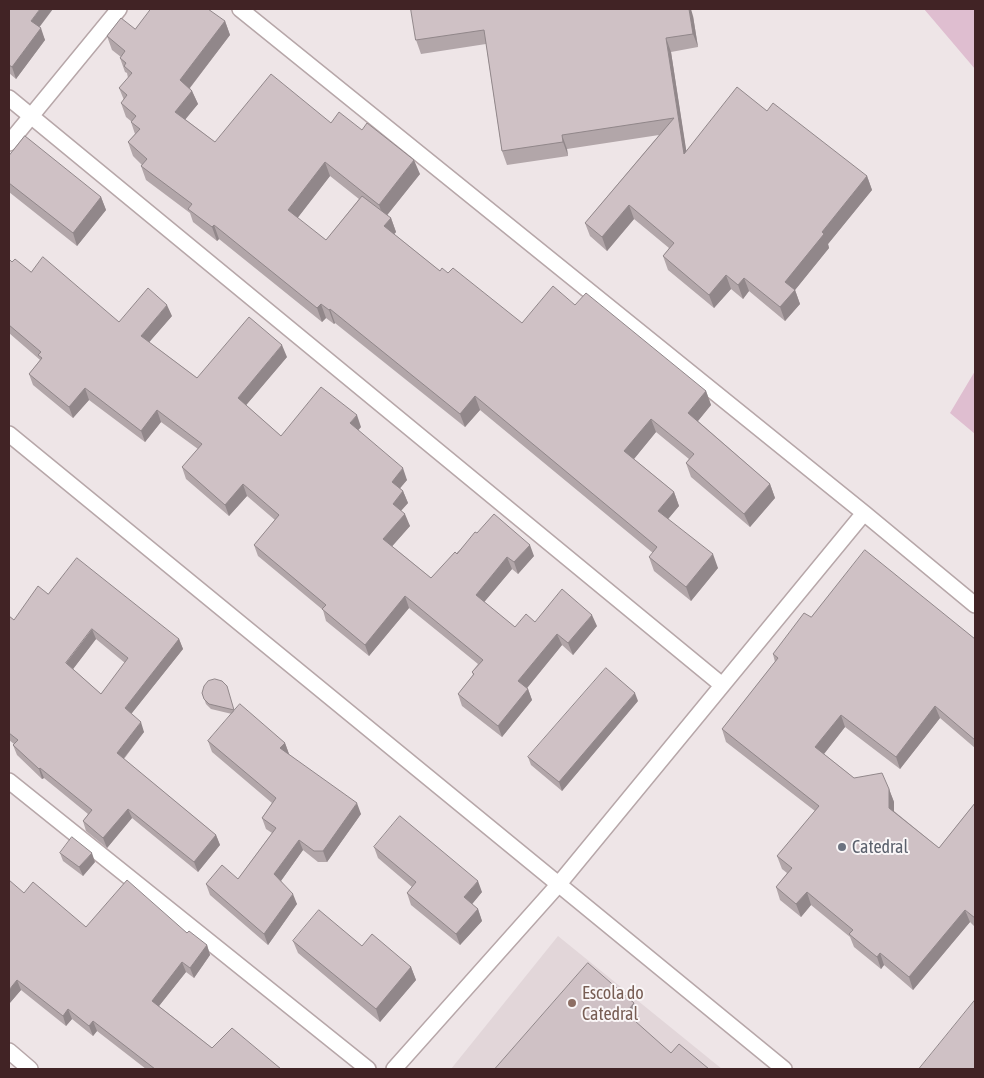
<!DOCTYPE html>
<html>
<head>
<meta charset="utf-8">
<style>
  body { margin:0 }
  #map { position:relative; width:984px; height:1078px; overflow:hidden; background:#eee5e7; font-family:"Asap Condensed",sans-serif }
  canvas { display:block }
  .frame { position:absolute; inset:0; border:10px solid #412325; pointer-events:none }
</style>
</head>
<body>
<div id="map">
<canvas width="984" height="1078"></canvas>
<div class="frame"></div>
</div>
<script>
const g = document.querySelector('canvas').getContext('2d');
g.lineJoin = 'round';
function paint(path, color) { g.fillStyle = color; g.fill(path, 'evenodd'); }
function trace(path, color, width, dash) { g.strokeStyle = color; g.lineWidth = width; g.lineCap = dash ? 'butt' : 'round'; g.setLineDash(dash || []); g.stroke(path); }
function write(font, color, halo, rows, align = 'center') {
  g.font = font + ' "Asap Condensed",sans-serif'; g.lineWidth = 4; g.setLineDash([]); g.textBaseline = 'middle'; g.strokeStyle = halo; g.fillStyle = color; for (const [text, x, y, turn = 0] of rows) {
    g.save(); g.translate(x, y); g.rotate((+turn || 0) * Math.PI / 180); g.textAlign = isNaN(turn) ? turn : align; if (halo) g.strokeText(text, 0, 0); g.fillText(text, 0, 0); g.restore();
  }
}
paint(new Path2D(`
  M558 936 722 1069H451Z`), '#e2d6d9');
paint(new Path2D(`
  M924 9H975V69Z
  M975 371V434L950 413Z`), '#dfbed0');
const minor = new Path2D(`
  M240 9 864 513 975 605
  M9 98 722 685
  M9 143 119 9
  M9 434 784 1069
  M9 781 368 1069
  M9 1051 30 1069
  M394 1069 558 885 864 513`);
trace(minor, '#b7a7a9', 18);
trace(minor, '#fff', 15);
paint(new Path2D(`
  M9 9 39 27 45 40 16 79 9 73Z
  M411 9 693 16 698 47 671 52 686 151 767 111 867 176 872 190 828 244 829 248 795 290 800 304 785 321 749 291 743 299 731 289 714 308 668 270 663 256 669 248 634 219 607 251 590 236 585 223 659 135 567 149 568 156 507 165 502 151 486 44 421 54 416 40Z
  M225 21 230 35 190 88 192 91 198 104 185 119 215 142 331 123 420 174 387 215 391 218 396 232 394 234 440 271 522 323 575 305 706 391 711 405 698 421 770 484 775 498 750 527 691 477 686 463 689 459 656 432 634 459 674 492 679 506 668 519 718 568 691 601 654 571 649 557 653 553 480 410 465 427 335 323 334 324 326 318 322 322 219 239 217 241 193 222 190 213 146 180 141 166 142 165 133 156 128 142 135 134 131 122H132L126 117 121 103 124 100 119 88 128 78 127 73 125 72 120 58 121 57 112 50 107 36 135 29ZM330 176 359 199 326 240 297 218Z
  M9 156 101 197 106 210 77 246 9 192Z
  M9 259 12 262 31 272 119 322 172 316 149 342 197 378 287 357 246 405 281 436 361 427 358 430 407 480 400 488 403 491 408 503 401 511 410 526 392 546 431 578 477 533 534 556 518 574 512 569 484 602 515 627 535 622 597 626 573 655 562 645 527 688 528 689 532 700 502 737 462 706 458 694 473 675 472 672 478 664 409 608 369 656 326 621 323 610 258 556 254 545 275 520 247 496 229 516 186 479 182 467 198 449 161 422 145 442 89 400 73 418 33 385 29 374 40 360 39 359 9 333Z
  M48 594 179 639 183 649 131 714 144 732 124 759 216 835 220 845 198 872 132 818 107 848 86 831 83 821 88 814 44 778 42 779 17 755 13 745 14 744 9 740V616L14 620ZM96 639 125 663 101 694 73 669Z
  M811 617 975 639V748L940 718 900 769 845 727 824 754 854 778 889 789 894 802V811L939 848 975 803V927L970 922 913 990 884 965 881 969 854 947 850 937 811 905 801 917 780 900 776 887 787 873 782 869 777 856 815 811 726 742 722 729 775 662 773 654Z
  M215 679 234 711 285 743 289 754 361 814 327 862H318L303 850 281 881 297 904 268 945 210 895 206 884 238 879 272 833 266 829 262 818 272 803 212 752 208 741 232 714 211 709 206 704 202 693Z
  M638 701 562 791 531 765 528 757Z
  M374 847 482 892 472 904 478 909 482 921 460 945 411 905 407 893 412 887 378 858Z
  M60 853 95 862 83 876 63 861Z
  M24 893 86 927 187 933 207 945 210 955 194 978 186 972 159 1006 212 1048 281 1069H146L97 1031 93 1036 72 1019 66 1026 21 990 9 1004Z
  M293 941 362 946 411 967 416 980 380 1022 298 953Z`), '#b2a6a9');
paint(new Path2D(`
  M40 9H53L35 33 31 21Z
  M689 9H691L693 16 698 47 693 34Z
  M225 21 230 35 185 94 180 80Z
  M41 28 45 40 16 79 12 67Z
  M666 38 671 52 689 168 684 154Z
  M192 91 198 104 180 126 175 112Z
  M562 135 567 149 568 156 563 142Z
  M414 160 420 174 384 219 379 205Z
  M325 162 330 176 293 224 288 210Z
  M867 176 872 190 828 244 829 248 795 290 800 304 785 321 780 307 785 282 822 232Z
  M101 197 106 210 77 246 73 233Z
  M629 205 634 219 607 251 602 237Z
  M391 218 396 232 389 240 384 226Z
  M214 225 219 239 217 241 212 227Z
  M726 275 731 289 714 308 709 295Z
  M744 278 749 291 743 299 738 285Z
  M321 304 326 318 322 322 317 308Z
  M167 305 172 316 145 347 141 336Z
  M330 309 335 323 334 324 329 310Z
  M282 345 287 357 242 410 238 398Z
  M85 388 89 400 73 418 69 407Z
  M706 391 711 405 693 427 688 413Z
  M475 396 480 410 465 427 460 414Z
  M157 410 161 422 145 442 141 431Z
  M357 415 361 427 354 435 350 423Z
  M651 419 656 432 629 465 624 451Z
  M403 468 407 480 396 493 392 482Z
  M243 484 247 496 229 516 225 505Z
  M770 484 775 498 750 527 744 514Z
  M403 491 408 503 397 515 393 504Z
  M674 492 679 506 663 525 658 511Z
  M405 514 410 526 388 551 383 539Z
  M530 545 534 556 518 574 514 562Z
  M713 554 718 568 691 601 686 587Z
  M507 557 512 569 480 607 476 595Z
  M405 596 409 608 369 656 365 645Z
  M592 615 597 626 573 655 568 643Z
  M92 629 96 639 70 673 66 663Z
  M557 634 562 645 523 693 518 681Z
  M179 639 183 649 128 718 125 708Z
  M528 689 532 700 502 737 498 726Z
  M635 693 638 701 562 791 559 782Z
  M935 706 940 718 900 769 896 757Z
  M841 715 845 727 820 759 815 747Z
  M141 722 144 732 120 763 117 753Z
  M285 743 289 754 284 759 280 748Z
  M40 768 44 778 42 779 39 769Z
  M889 789 894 802V820L889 808Z
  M357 803 361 814 327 862 323 851Z
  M128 809 132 818 107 848 103 838Z
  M216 835 220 845 198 872 194 862Z
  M299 840 303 850 278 885 274 874Z
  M92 853 95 862 83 876 79 867Z
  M478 881 482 892 468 909 464 897Z
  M807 892 811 905 801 917 796 904Z
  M293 894 297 904 268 945 264 934Z
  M478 909 482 921 460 945 456 934Z
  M965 910 970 922 913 990 909 977Z
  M207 945 210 955 194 978 190 968Z
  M880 953 884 965 881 969 877 957Z
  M182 962 186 972 155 1011 152 1001Z
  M411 967 416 980 380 1022 376 1009Z
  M17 980 21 990 9 1004V990Z
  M634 1003 639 1018 631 1027 626 1013Z
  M68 1009 72 1019 66 1026 63 1016Z
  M93 1021 97 1031 93 1036 89 1026Z`), '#91878a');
const building = new Path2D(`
  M9 9H40L31 21 41 28 12 67 9 65Z
  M151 9H208L225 21 180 80 192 91 175 112 215 142 271 74 331 123 339 112 362 130 367 123 414 160 379 205 325 162 288 210 326 240 362 196 391 218 384 226 440 271 442 268 448 273 453 268 522 323 553 286 575 305 586 293 706 391 688 413 770 484 744 514 686 463 694 454 651 419 624 451 674 492 658 511 713 554 686 587 649 557 657 547 475 396 460 414 330 309 329 310 321 304 317 308 214 225 212 227 188 209 192 204 141 166 147 159 128 142 140 129 131 122 136 116 121 103 127 95 119 88 132 73 124 66 126 63 120 58 125 51 107 36 121 18 135 29Z
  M411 9H689L693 34 666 38 684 154 737 87 767 111 773 103 867 176 822 232 824 234 785 282 795 290 780 307 744 278 738 285 726 275 709 295 663 256 674 243 629 205 602 237 585 223 674 118 562 135 563 142 502 151 484 30 416 40Z
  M25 136 101 197 73 233 9 183V156Z
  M43 257 119 322 148 288 167 305 141 336 197 378 249 317 282 345 238 398 281 436 321 387 357 415 350 423 403 468 392 482 403 491 393 504 405 514 383 539 431 578 455 552 457 554 475 532 477 533 494 514 530 545 514 562 507 557 476 595 515 627 526 614 535 622 562 589 592 615 568 643 557 634 518 681 528 689 498 726 458 694 474 674 472 672 483 660 405 596 365 645 322 609 326 605 254 545 279 515 243 484 225 505 182 467 202 444 157 410 141 431 85 388 69 407 29 374 42 358 38 355 41 352 9 325V259L12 262 15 259 31 272Z
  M865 550 975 639V740L935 706 896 757 841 715 815 747 854 778 882 773 889 789V808L939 848 975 803V918L965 910 909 977 880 953 877 957 849 934 853 930 807 892 796 904 776 887 792 868 777 856 819 806 722 729 778 658 773 654 804 613 811 617Z
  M77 558 179 639 125 708 141 722 117 753 216 835 194 862 128 809 103 838 83 821 92 810 40 768 39 769 13 745 18 740 9 733V616L14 620 38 586 48 594ZM92 629 128 658 101 694 66 663Z
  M606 668 635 693 559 782 528 757Z
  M215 679 222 681 227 686 234 710 209 704 204 699 202 693 204 686 208 681Z
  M240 704 285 743 280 748 357 803 323 851H314L299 840 274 874 293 894 264 934 206 884 222 865 238 879 276 828 262 818 276 798 208 741Z
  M400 816 478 881 464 897 478 909 456 934 407 893 416 882 374 847Z
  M72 837 92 853 79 867 60 853Z
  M9 880 24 893 33 882 86 927 127 880 187 933 189 931 207 945 190 968 182 962 152 1001 212 1048 232 1028 281 1069H155L93 1021 89 1026 68 1009 63 1016 17 980 9 990Z
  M319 910 362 946 372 934 411 967 376 1009 293 941Z
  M588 963 634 1003 626 1013 671 1053 679 1044 709 1069H495Z
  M975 1000V1069H919Z`);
paint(building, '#cfc1c5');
trace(building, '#91878a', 1);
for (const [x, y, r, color] of [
  [842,847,5,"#6b7280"],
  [572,1003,5,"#8d6e63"]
]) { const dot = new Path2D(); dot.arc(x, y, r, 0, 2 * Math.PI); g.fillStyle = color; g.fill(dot); trace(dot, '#faf6f7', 2); }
write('18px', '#5b616d', '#faf6f7', [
  ["Catedral",852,847]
], 'left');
write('18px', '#785e54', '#faf6f7', [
  ["Escola do",582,993],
  ["Catedral",582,1014]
], 'left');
</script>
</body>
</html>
